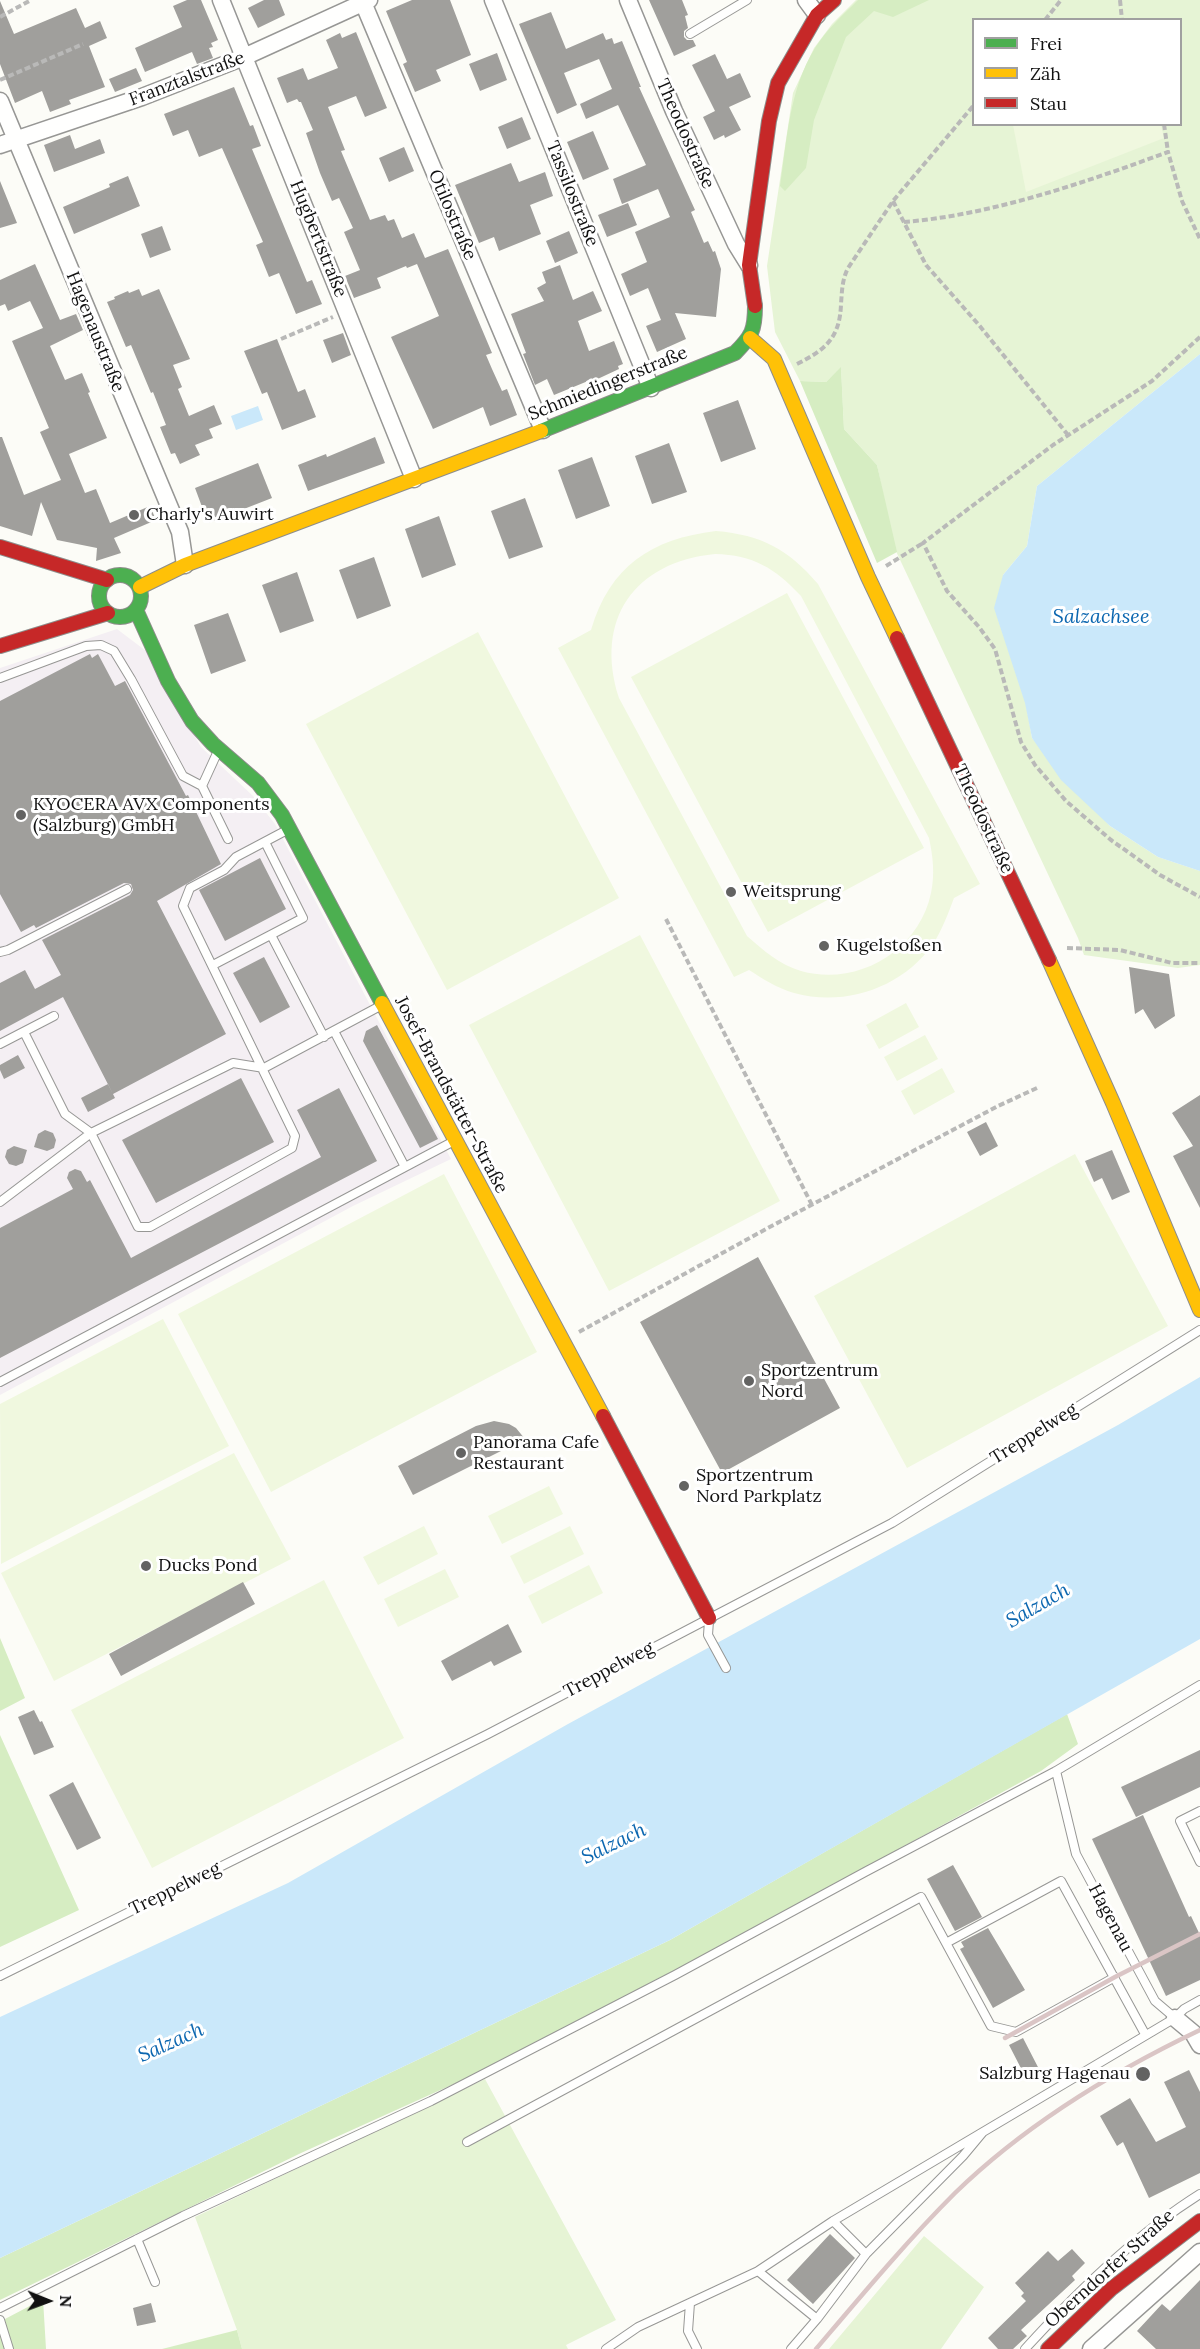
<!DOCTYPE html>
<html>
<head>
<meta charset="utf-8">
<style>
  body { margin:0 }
  #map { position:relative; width:1200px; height:2349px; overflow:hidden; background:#fcfcf7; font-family:Lora,serif }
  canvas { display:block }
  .legend { position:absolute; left:972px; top:18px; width:210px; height:108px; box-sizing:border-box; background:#fff; border:2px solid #a0a0a0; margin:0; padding:8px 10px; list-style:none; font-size:18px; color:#111 }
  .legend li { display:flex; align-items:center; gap:12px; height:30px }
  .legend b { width:30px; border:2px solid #a0a0a0 }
  .north { position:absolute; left:18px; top:2271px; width:60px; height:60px; -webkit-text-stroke:4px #fff; paint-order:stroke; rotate:91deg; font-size:16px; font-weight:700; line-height:24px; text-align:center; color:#111 }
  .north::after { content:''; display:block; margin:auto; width:21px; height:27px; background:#111; clip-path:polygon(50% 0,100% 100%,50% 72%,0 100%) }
</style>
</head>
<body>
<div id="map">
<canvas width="1200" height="2349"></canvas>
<ul class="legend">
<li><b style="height:8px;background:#4caf50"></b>Frei</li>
<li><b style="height:8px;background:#ffc107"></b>Zäh</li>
<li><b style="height:8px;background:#c62828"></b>Stau</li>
</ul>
<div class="north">N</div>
</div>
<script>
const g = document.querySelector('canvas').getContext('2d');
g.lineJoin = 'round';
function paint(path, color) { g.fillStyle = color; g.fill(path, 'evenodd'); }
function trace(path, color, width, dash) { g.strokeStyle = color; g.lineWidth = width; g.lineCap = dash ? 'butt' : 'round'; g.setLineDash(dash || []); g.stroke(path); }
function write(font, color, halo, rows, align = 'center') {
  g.font = font + ' Lora,serif'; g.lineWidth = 6; g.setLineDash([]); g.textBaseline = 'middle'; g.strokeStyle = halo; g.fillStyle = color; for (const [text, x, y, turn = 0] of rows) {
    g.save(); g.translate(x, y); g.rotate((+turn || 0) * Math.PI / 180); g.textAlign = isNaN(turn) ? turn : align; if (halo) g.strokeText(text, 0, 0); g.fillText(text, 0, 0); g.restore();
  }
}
paint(new Path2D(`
  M117 629 146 651 201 747 253 796 275 824 451 1159 353 1206 0 1395V668Z`), '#f4eff3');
paint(new Path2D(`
  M856 0H1200V354L1037 486 1027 546 1003 575 1032 738 1110 826 1158 857 1200 871V965L1178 968 1084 955 1078 938 894 547 877 465 844 429 841 368 826 382 800 381 775 332 767 266 793 93 814 48 832 24ZM974 20H1180V124H974Z
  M485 2079 616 2320 566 2345 568 2349H242L237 2330 195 2217Z
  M924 2236 984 2287 941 2349H829Z`), '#e6f4d5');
paint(new Path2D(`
  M858 0H929L893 17 874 11 846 37 814 120 806 168 785 191 780 186C787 140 789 90 815 48 826 30 843 15 858 0Z
  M841 367 844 429 877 465 897 552 877 563 800 381 826 382Z
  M0 1638 25 1698 0 1711Z
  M1067 1714 1078 1744 1041 1771 689 1964 467 2078 301 2153 0 2300V2258L670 1940Z
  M0 1735 79 1910 0 1947Z
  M43 2299 46 2349H0V2328L5 2319Z
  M237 2330 242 2349H162Z`), '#d6edc2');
paint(new Path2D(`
  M1013 125H1161L1164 138 1026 192Z
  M716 531C762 535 788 549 818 584L980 884 954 898C948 914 942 930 933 944 902 988 845 1007 794 993 777 988 763 979 749 970L734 977 558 648 591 630C610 566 651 539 716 531ZM715 554C753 555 775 568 801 596L929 838C933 857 935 874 931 893 919 951 857 987 801 971 780 965 763 950 747 936L619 698C594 620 634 562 715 554Z
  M787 593 924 848 768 932 631 677Z
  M478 632 619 898 447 990 306 724Z
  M640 935 780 1201 609 1291 469 1025Z
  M906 1003 919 1027 879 1049 866 1025Z
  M925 1035 938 1059 897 1081 884 1057Z
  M942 1068 955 1092 914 1115 901 1091Z
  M1075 1154 1168 1326 907 1468 814 1296Z
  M444 1174 537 1352 271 1492 178 1314Z
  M163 1319 229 1446 1 1564 0 1404Z
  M234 1453 291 1559 54 1681 1 1573Z
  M549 1486 563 1514 502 1544 488 1516Z
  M424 1526 438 1554 378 1585 363 1557Z
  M570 1526 584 1554 524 1584 510 1556Z
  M589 1565 603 1593 542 1624 528 1596Z
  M445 1569 459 1597 398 1627 384 1599Z
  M324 1580 404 1738 152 1868 71 1710Z`), '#f0f8df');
paint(new Path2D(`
  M1200 354V871L1158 857 1110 826 1061 780 1032 738 1025 703 994 608 1003 575 1027 546 1037 486Z
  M258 406 263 420 236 430 231 416Z
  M1200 1377V1639L670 1940 0 2258V2017L288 1883 568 1724 1118 1425Z`), '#cae8fa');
paint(new Path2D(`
  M187 0H201L218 40 211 43 213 47 209 48 213 58 197 64 192 52 145 72 135 48 182 27 173 6Z
  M264 0H279L285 15 258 28 248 8Z
  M412 0H450L471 55 436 70 441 81 415 92 403 64 407 62 386 11Z
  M649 0H682L688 15 685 16 688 28 684 31V37L687 40H693L696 46 674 56Z
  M0 1 14 34 76 8 85 28 100 21 107 38 89 46 105 87 69 100 71 104 50 112 42 91 15 103 0 64Z
  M551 12 566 49 603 33 606 40 612 38 614 44 622 41 641 87H639L695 210 691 212 704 243 708 241 713 252 715 251 721 269 716 317 675 313 686 339 657 352 646 326 661 320 648 288 630 296 621 274 647 262 635 232 670 217 658 189 622 204 613 179 646 165 618 105 586 119 580 104 612 89 599 59 564 73 577 105 557 114 519 24Z
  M356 32 387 108 365 117 356 96 328 107 345 150 341 151 370 220 385 215 388 221 394 219 402 238 414 233 425 258 448 249 492 353 486 355 492 369 502 391 507 389 517 415 490 426 483 407 433 429 391 337 439 316 417 264 407 268 406 266 377 278 381 288 354 298 345 276 360 270 344 232 353 228 339 198 332 201 320 173 306 133 313 130 301 102H299L297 99 287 103 277 78 303 68 308 80 338 68 326 40 340 33 342 38Z
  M497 53 507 80 480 91 469 64Z
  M715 54 727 79 740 73 751 97 729 107 741 130 725 138 724 135 714 140 703 117 715 111 692 65Z
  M136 68 142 81 115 92 109 79Z
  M234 87 250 126 253 125 261 146 252 149 307 282 312 280 322 304 296 314 279 273 269 277 256 245 263 242 222 148 199 157 188 130 173 136 164 114Z
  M522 117 531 139 507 149 498 127Z
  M593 131 609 169 583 180 567 142Z
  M70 135 75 149 100 139 105 153 54 172 44 145Z
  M404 147 414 171 389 182 379 158Z
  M511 163 519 182 545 172 553 196 530 205 541 234 499 251 494 237 479 243 455 185Z
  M128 176 140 206 74 234 63 207 110 187 109 184Z
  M0 181 17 223 0 228Z
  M628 203 637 225 607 237 598 215Z
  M162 226 171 250 150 258 141 234Z
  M569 231 578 253 555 263 546 241Z
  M35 264 60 320 76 314 83 330 50 346 65 380 82 373 90 392 88 393 107 438 69 454 85 493 96 489 110 523 150 506 156 520 114 538 121 553 96 561 97 548 57 540 41 502 32 536 0 526V437H2L24 495 61 480 40 432 49 428 12 341 43 328 30 301 8 311 5 304 0 306V280Z
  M560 265 573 300 593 291 602 311 578 321 589 351 614 341 623 364 618 366 619 369 589 383 588 381 554 395 547 379 535 385 523 354 526 353 511 314 544 301 537 288 546 283 542 272Z
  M139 289 142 296 159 289 190 359 173 365 182 387 178 389 189 416 214 405 222 424 209 429 213 438 195 445 200 455 180 464 175 453 171 454 160 427 166 425 153 392 151 393 131 345 126 347 107 302 115 299 114 297 128 291 129 293Z
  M343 333 351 355 332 363 323 340Z
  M277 339 298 392 305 389 316 417 282 430 267 392 262 394 244 351Z
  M738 400 756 449 721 462 703 413Z
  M375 437 385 463 308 491 298 465 326 454 327 457Z
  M669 443 687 492 652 504 635 456Z
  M592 457 610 506 576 519 558 470Z
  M258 463 272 498 208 523 195 488Z
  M525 498 543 547 509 559 491 511Z
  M439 516 456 565 422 578 405 529Z
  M374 557 391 606 357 619 339 570Z
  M297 572 314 621 280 633 262 585Z
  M228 613 246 661 211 674 194 625Z
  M90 654 92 658 98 654 115 686 125 681 186 796 188 795 221 864 157 901 226 1034 113 1094 63 997 0 1031V983L25 970 35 989 61 975 42 940 130 895 133 890 131 884 124 883 36 928 34 925 21 932 0 894V701Z
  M260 858 286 909 225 941 199 890Z
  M264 957 290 1007 260 1023 233 973Z
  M1129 967 1169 974 1175 1016 1155 1029 1143 1009 1135 1014Z
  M377 1025 438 1139 420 1148 363 1041 366 1031Z
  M18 1055 25 1068 4 1079 0 1070V1065Z
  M241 1078 274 1142 156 1203 122 1140Z
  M108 1084 115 1098 88 1112 81 1098Z
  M339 1088 377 1161 0 1358V1228L73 1189 67 1178 69 1172 75 1169 81 1171 87 1182 90 1180 131 1258 321 1157 297 1110Z
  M1200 1095V1208L1173 1156 1193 1146 1172 1113Z
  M986 1122 998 1146 980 1156 967 1132Z
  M45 1130 53 1133 56 1140 54 1148 47 1151 34 1147 38 1134Z
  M14 1146 27 1150 23 1163 16 1166 9 1164 5 1157 7 1150Z
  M1112 1150 1130 1192 1112 1200 1102 1178 1094 1182 1085 1161Z
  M758 1257 840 1408 722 1473 640 1322Z
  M494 1421 509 1424 516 1428 525 1439 413 1495 398 1466 476 1426Z
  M243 1582 255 1604 121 1676 109 1654Z
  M508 1624 522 1652 494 1666 491 1661 452 1681 441 1661Z
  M34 1710 40 1722 42 1721 54 1747 34 1755 18 1717Z
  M1200 1750V1787L1136 1817 1121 1787Z
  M73 1782 101 1838 77 1850 49 1795Z
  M1143 1815 1189 1917 1191 1916 1200 1935V1980L1166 1996 1092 1839Z
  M953 1865 982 1917 955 1931 927 1879Z
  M988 1928 1025 1990 993 2008 960 1949 964 1947 961 1942Z
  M1023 2038 1040 2071 1026 2078 1009 2045Z
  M1189 2070 1200 2092V2173L1149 2198 1123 2142 1117 2146 1100 2116 1130 2098 1156 2142 1186 2127 1164 2082Z
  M830 2234 855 2258 813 2304 787 2280Z
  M1072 2249 1085 2263 1072 2276 1075 2280 1021 2330 1027 2336 1013 2349H998L988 2338 1026 2301 1021 2296 1024 2293 1015 2283 1048 2251 1058 2261Z
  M1200 2280V2349H1156L1137 2331 1162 2304 1170 2311Z
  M151 2303 156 2322 137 2326 133 2308Z`), '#a09f9c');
const lane = new Path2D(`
  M690 34 747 0
  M0 678 86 646 101 645 114 651 131 679 183 776 202 786 228 839
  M202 786 218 751
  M271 935 324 1037
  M0 952 8 950 127 889
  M213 965 303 918 265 842
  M334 1031 405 1167
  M24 1032 65 1114 91 1133 138 1227H150L292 1148 295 1136 183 906 190 888 224 870 236 857 287 830
  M0 1044 54 1016
  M0 1202 91 1133 233 1063 264 1068 382 1005
  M0 1382 454 1141
  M709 1621 708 1635 726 1668
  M1056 1771 1076 1854 1155 2001 1175 2018
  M1200 1811 1180 1821 1200 1862
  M0 1976 488 1734 892 1523 1200 1330
  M1115 1977 1016 2032 991 2026 946 1943 1061 1881 1145 2034
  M467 2142 921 1897 946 1943
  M833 2221 866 2254
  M137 2239 155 2282
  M758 2271 817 2319
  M690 2303 688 2331 697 2349
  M0 2308 183 2216 431 2101 675 1975 865 1872 1056 1771 1200 1685
  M0 2320 9 2349
  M606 2349 638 2327 758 2271 833 2221 1175 2018 1184 2009 1200 2000
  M791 2349 817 2319 866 2254 963 2156 983 2132
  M1025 2349C1076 2293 1136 2234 1200 2194`);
const street = new Path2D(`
  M221 0 414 479
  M362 0 543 430
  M493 0 651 388
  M628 0 674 111 736 244 749 265
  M806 0 817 15
  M0 101 180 532 185 565
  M0 145 142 97 244 57 369 0
  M1175 2018 1193 2033 1200 2045
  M1091 2349 1200 2252`);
const fast = new Path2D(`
  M541 431 735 353C752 336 755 330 755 306
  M99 596a21 21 0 1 1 42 0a21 21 0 1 1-42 0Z
  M136 610 168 681 192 721 213 744 258 783 282 815 382 1003`);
const slow = new Path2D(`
  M750 338 774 359 868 577 897 638
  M140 587 185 565 541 431
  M1049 960 1113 1103 1200 1310
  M382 1003 603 1416`);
const jam = new Path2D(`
  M755 306 749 265 769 121 778 83 817 15 834 0
  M0 547 107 580
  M897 638 1049 960
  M0 646 108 613
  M603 1416 709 1618
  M1048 2349 1111 2289 1200 2221`);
trace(lane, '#979795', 10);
trace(street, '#979795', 19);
trace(fast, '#8d8d8b', 16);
trace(slow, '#8d8d8b', 16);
trace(jam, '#8d8d8b', 16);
trace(new Path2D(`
  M1120 0 1122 20
  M0 17 31 0
  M1045 20 1061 0
  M0 80 83 44
  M1164 124 1168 152
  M893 201 926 265 979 325 1068 435
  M904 222C992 215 1086 182 1168 152L1182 201 1200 239
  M1200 337 1152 381 1053 445 923 543 947 591 979 627 995 649 1021 742 1035 765 1066 801 1111 840 1160 875 1200 897
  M281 339 333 317
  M797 364C825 350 840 338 841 304 842 291 842 280 848 268L893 201 974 105
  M886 566 923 543
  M666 919 812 1205
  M1067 948 1120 950 1172 963H1200
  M579 1332 766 1229 998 1106 1037 1088`), '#b9b9b8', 4, [6, 3]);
trace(lane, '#fffffe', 8);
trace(street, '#fffffe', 16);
trace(fast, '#4caf50', 14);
trace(slow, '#ffc107', 14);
trace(jam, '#c62828', 14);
trace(new Path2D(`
  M1005 2038 1115 1977 1200 1934
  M816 2349C861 2296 906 2242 955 2193 1025 2125 1112 2072 1200 2030`), '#dac5c5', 4.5);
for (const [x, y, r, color] of [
  [134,515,6,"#636362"],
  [21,815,6,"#636362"],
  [731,892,6,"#636362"],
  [824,946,6,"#636362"],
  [749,1381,6,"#636362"],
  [461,1453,6,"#636362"],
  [684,1486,6,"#636362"],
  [146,1566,6,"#636362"],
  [1143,2074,8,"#636362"]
]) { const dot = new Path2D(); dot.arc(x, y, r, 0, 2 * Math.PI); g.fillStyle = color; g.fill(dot); trace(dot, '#fff', 2); }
write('18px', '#111', '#fff', [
  ["Franztalstraße",187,79,-21],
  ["Theodostraße",685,134,66],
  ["Tassilostraße",572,194,68],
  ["Otilostraße",452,215,67],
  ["Hugbertstraße",318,239,68],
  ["Hagenaustraße",95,332,68],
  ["Schmiedingerstraße",608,384,-22],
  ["Theodostraße",983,819,65],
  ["Josef-Brandstätter-Straße",451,1095,62],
  ["Treppelweg",1034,1434,-32],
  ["Treppelweg",609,1670,-28],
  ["Treppelweg",175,1889,-26],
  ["Hagenau",1110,1918,62],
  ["Oberndorfer Straße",1110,2269,-42]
]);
write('18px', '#111', '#fff', [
  ["Charly's Auwirt",146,515],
  ["KYOCERA AVX Components",33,805],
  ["(Salzburg) GmbH",33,826],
  ["Weitsprung",743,892],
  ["Kugelstoßen",836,946],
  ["Sportzentrum",761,1371],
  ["Nord",761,1392],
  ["Panorama Cafe",473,1443],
  ["Restaurant",473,1464],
  ["Sportzentrum",696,1476],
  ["Nord Parkplatz",696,1497],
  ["Ducks Pond",158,1566],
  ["Salzburg Hagenau",1130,2074,"right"]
], 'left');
write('italic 20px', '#0c67b0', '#fff', [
  ["Salzachsee",1101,617],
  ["Salzach",1038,1606,-30],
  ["Salzach",614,1844,-26],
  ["Salzach",171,2043,-24]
]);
</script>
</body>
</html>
